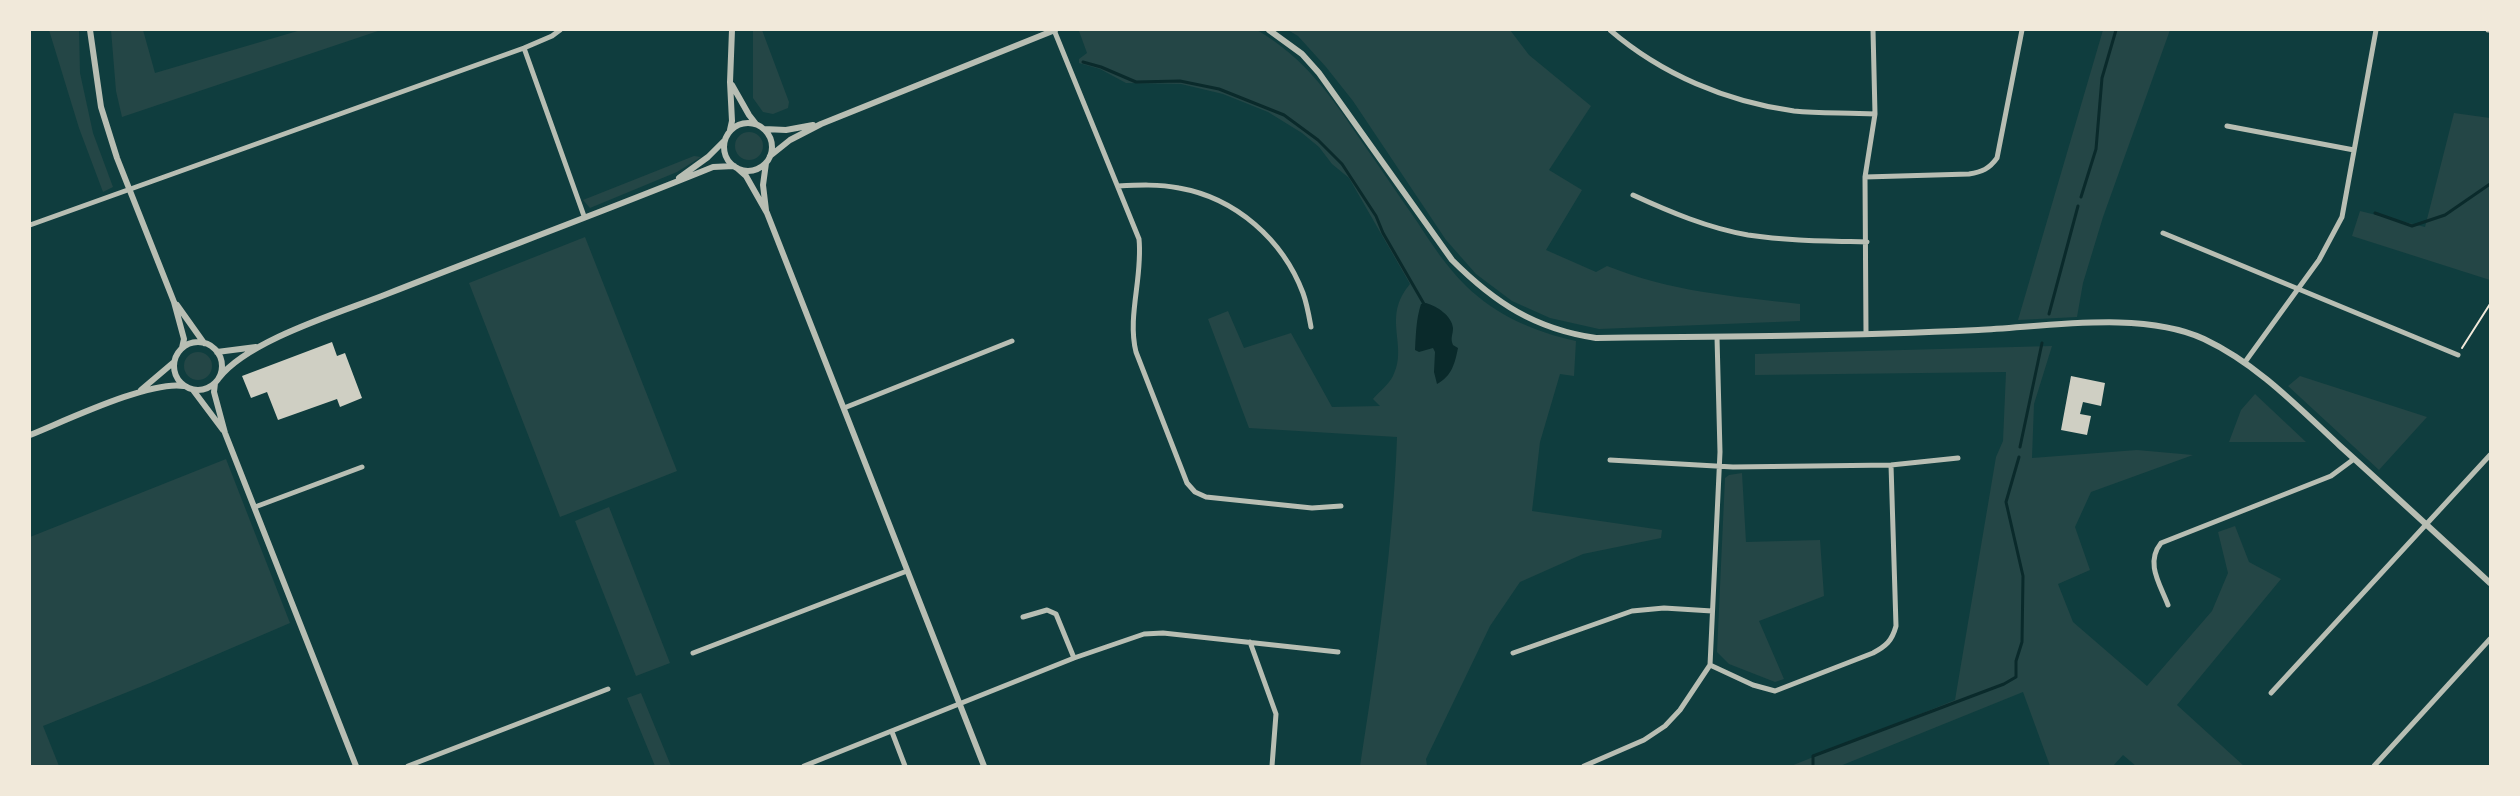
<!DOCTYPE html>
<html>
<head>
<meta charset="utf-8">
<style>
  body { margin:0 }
  #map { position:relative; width:2520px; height:796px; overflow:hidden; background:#0f3d3e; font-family:"Space Grotesk",sans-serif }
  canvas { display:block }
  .frame { position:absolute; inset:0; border:31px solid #f1e9da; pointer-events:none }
</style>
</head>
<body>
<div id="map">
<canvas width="2520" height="796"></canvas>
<div class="frame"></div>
</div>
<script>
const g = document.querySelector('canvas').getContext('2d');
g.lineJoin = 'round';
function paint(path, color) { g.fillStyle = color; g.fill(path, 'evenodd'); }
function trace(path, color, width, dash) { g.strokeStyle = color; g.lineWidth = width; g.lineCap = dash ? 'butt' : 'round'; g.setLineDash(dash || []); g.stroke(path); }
paint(new Path2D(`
  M49 30H79L80 73 93 133 113 187 103 192 79 128Z
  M111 30H143L155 73 301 30H381L122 117 116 91Z
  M753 30H762L789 102 788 108 773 114 763 112 753 98Z
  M1083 30H1257C1306 59 1331 96 1362 142 1381 169 1399 196 1418 223 1432 245 1447 267 1466 286 1497 316 1535 332 1576 341L1574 376 1560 374 1540 442 1532 511 1662 530 1661 538 1583 554 1520 582 1490 626 1426 759 1427 766H1360C1377 658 1393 547 1397 437L1249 428 1208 319 1228 311 1244 348 1291 333 1332 407 1380 406 1373 399C1379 392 1389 384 1393 376 1409 345 1381 318 1410 284L1349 178 1332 164 1319 147 1302 133 1268 112 1223 94 1181 84 1126 83 1100 69 1079 63V59L1087 53 1079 31Z
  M1288 30H1510L1529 55 1591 106 1549 170 1582 190 1546 250 1596 272 1607 266C1672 292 1731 296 1800 304V321L1599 329 1550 318 1512 301 1476 274 1446 240 1353 101 1326 67 1298 36Z
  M2103 30H2170L2103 217 2083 283 2077 317 2018 320Z
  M2454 113 2490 118V280L2352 236 2360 211 2425 227Z
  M735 146a14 14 0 1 1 28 0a14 14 0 1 1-28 0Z
  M694 156 701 157 677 172 590 208 583 200Z
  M585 237 677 471 560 517 469 283Z
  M2052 346 2034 404 2032 458 2137 450 2193 455 2091 492 2075 527 2090 570 2058 584 2073 622 2147 686 2212 611 2228 573 2218 532 2235 526 2249 562 2281 579 2177 705 2244 766H2136L2123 755 2113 766H2050L2023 692 1840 766H1791L1955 700 1996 457 2003 441 2006 372 1755 375V354Z
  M184 366a14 14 0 1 1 28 0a14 14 0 1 1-28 0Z
  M2300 376 2427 417 2379 470 2288 386Z
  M2255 394 2306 442H2229L2241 410Z
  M226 459 290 623 150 683 43 726 59 766H30V537Z
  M1742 473 1746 542 1820 540 1824 596 1759 621 1784 679 1775 682 1729 664 1717 652 1725 478 1729 475Z
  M609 507 670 663 636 676 575 521Z
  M641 693 671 766H655L627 698Z`), '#244646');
paint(new Path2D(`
  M1426 303C1437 306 1452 316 1453 328 1453 335 1450 338 1453 345L1458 348C1455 363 1452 376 1437 384L1434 372 1435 352 1433 348 1419 352 1415 350C1416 333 1416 320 1421 304Z`), '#0a2a2b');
trace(new Path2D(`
  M1083 62 1101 67 1136 82 1180 81 1219 89 1284 115 1318 140 1342 164 1376 216 1383 233 1424 304
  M2081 197 2096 149 2102 78 2116 30
  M2375 213 2412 226 2445 215 2490 184
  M2049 314 2078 206
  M2020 447 2042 343
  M1813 766V756L2004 684 2016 677V661L2022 642 2023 576 2006 502 2019 457`), '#0a2a2b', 3);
paint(new Path2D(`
  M332 342 337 356 345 353 362 398 340 407 337 399 278 420 267 392 251 398 242 376Z
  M2071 376 2105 383 2101 406 2083 402 2080 414 2091 416 2087 435 2061 430Z`), '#cfcfc3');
trace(new Path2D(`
  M2462 348 2490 304`), '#f1e9da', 2);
trace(new Path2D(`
  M1054 30 1139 239C1143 277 1127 316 1136 352L1187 483 1195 492 1206 497 1312 508 1341 506
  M1610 30C1661 74 1727 102 1794 111 1821 114 1848 112 1875 114
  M2488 30H2490
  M524 48 584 216
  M2227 126 2354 150
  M1865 177 1969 174C1982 172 1989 169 1997 158L2022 30
  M1118 186C1138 185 1159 184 1179 188 1236 198 1283 240 1303 293 1307 304 1309 316 1311 327
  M1633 195C1670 212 1708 228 1748 235 1788 241 1827 241 1867 242
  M30 225 524 48 552 36 560 30
  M2163 233 2458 355
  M1866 333 1865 177 1875 114 1873 30
  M2245 362 2319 260 2342 217 2376 30
  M844 408 1012 341
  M1610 460 1733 467 1891 465 1958 458
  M255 507 362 467
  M2168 605C2160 584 2145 563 2161 543L2331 476 2354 459
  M1023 617 1047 610 1056 614 1074 658
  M1250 642 1276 714 1272 766
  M693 653 907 571
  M1513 653 1632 611 1664 608 1712 611
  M1710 665 1753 685 1775 691 1873 653C1886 646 1892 641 1896 626L1891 465
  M2271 693 2490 455
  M892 732 905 766
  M408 766 608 689
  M804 766 1074 658 1144 634 1163 633 1338 652
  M1584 766 1644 740 1665 726 1680 710 1710 665 1720 452 1717 337
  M2374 766 2490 639`), '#b8beb3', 5);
trace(new Path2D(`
  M90 30 101 107 117 158 174 302 184 339 182 348
  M1269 30 1302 54 1319 73 1452 260C1495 303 1535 329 1596 338 1723 337 1851 336 1978 330 2045 327 2142 310 2204 339 2257 364 2297 406 2340 446 2390 491 2440 537 2490 583
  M732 85 749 115 756 124
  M724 147a24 24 0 1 1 48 0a24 24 0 1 1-48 0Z
  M764 129 786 130 813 125
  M730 130 732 121 730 82 732 30
  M770 156 790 140 821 124 1055 30
  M766 163 763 185 766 210
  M737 168 746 176 767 213 984 766
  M679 178 708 157 725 140
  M177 305 204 343
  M174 366a24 24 0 1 1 48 0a24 24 0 1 1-48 0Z
  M217 352 256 347
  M219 378C248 340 342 312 387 294 496 251 605 211 713 167L734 166
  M215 383 214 392 225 433 356 766
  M141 390 174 362
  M193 390 223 430
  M30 435C65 421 150 380 184 386`), '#b8beb3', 6);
</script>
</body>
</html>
